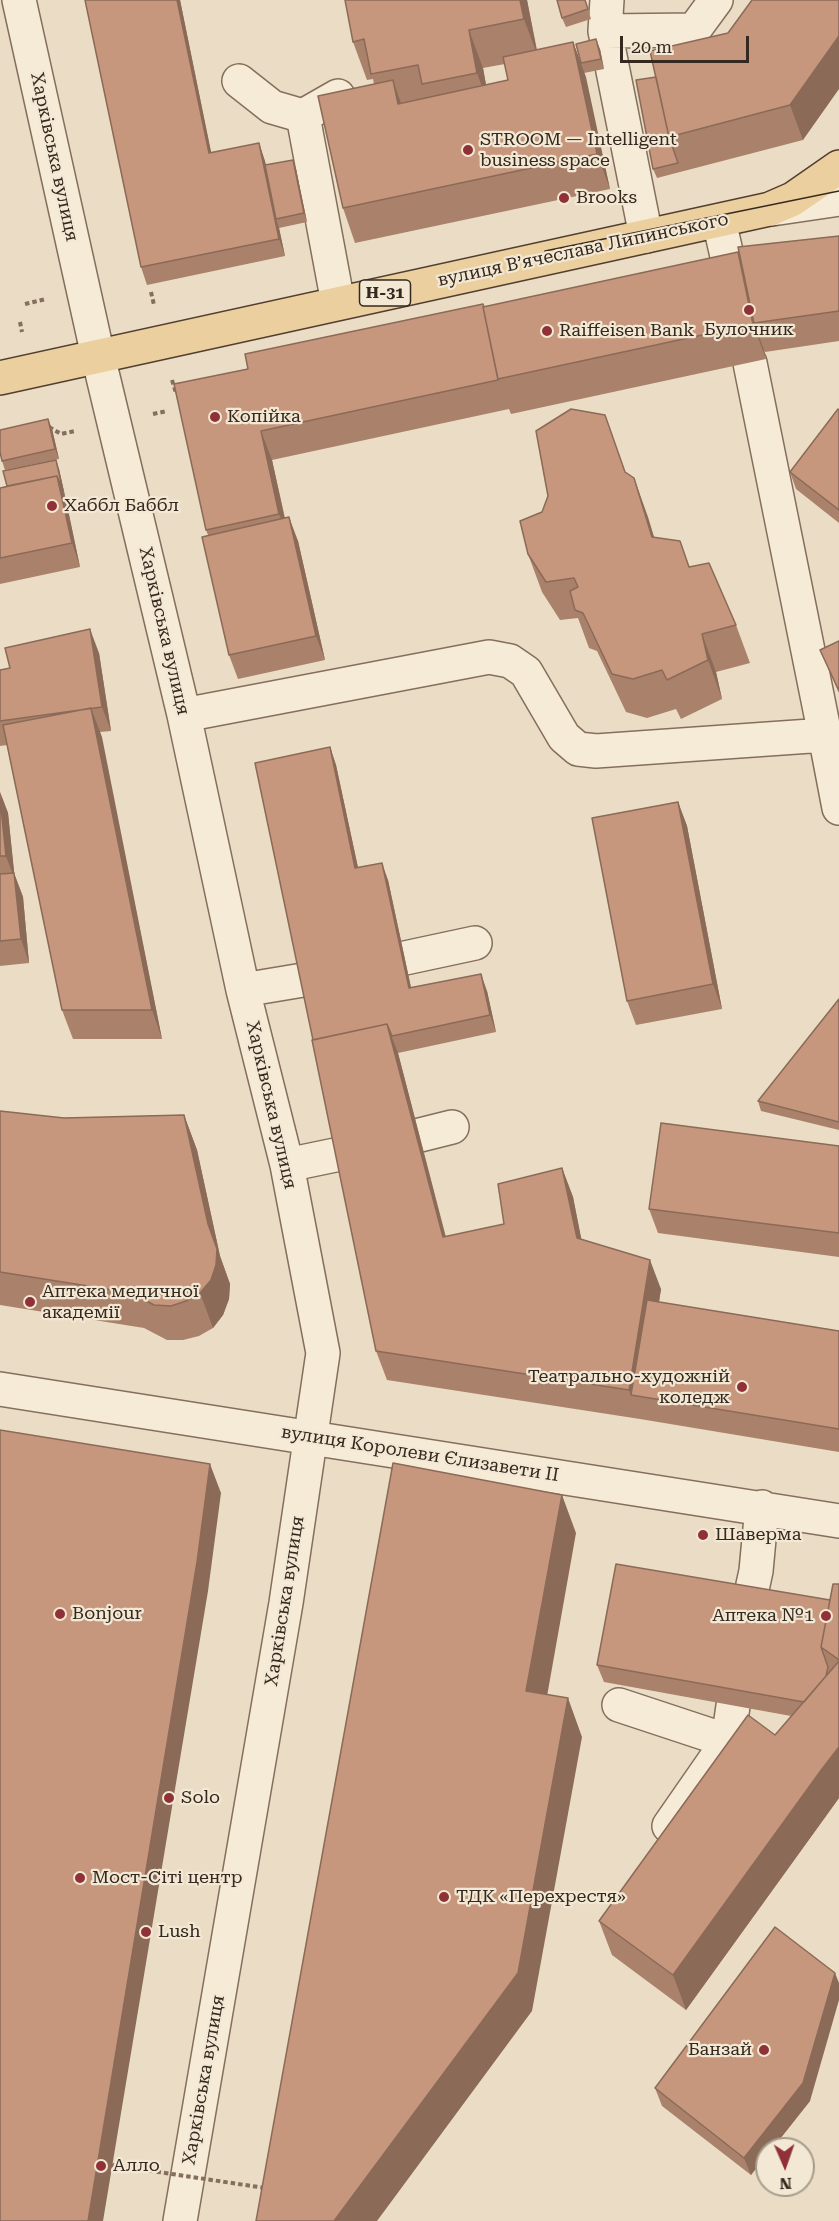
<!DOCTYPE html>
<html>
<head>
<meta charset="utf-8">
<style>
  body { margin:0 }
  #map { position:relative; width:839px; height:2221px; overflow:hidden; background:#ebddc5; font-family:"Roboto Serif",serif }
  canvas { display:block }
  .north { position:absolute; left:755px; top:2137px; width:60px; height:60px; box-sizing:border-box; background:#f3e8d4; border:2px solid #a79b8c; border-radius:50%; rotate:178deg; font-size:16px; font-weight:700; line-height:24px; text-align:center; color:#35281f }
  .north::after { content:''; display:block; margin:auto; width:21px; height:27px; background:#8f3137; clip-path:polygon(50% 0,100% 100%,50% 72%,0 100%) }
  .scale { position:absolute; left:620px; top:36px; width:129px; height:27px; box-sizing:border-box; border:3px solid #35281f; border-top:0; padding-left:8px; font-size:18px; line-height:21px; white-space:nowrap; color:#35281f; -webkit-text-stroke:4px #f3e8d4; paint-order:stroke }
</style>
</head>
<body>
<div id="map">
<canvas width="839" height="2221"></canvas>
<div class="north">N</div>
<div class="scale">20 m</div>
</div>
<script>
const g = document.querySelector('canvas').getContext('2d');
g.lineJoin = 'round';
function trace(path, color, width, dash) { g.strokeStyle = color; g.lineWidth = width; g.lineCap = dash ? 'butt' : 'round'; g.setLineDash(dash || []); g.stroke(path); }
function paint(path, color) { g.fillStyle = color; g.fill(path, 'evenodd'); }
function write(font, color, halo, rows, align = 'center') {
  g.font = font + ' "Roboto Serif",serif'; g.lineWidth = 4.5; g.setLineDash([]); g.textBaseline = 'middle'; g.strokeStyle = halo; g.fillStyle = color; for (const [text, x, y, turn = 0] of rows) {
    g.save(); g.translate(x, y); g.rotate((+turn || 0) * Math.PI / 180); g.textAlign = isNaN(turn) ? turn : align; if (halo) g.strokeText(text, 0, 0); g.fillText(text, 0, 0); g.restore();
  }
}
const minor = new Path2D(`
  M19 0 98 356 184 715 243 990 287 1165 323 1353 286 1603 180 2221
  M607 0 605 31 646 236
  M605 31 694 30 716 0
  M239 81 272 107 303 116
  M772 209 839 199
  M719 221 735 291
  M338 303 303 116 338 96
  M750 363 825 735
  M184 715 489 657 510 661 526 672 564 737 578 749 596 751 825 735 839 808
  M405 958 475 943
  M243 990 303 980
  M420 1135 452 1127
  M287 1165 340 1154
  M0 1389 839 1521
  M749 1603 756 1571 762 1507
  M619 1705 728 1741
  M669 1826 728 1741 733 1706`);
const major = new Path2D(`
  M0 378 770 209 793 199 839 167`);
trace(minor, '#846f5c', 36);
trace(major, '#523e30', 36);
trace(new Path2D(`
  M151 292 154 305
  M25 304 46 299
  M20 322 22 332
  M172 380 176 393
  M153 414 167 411
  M49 427 61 434 75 431`), '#846f5c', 4, [4.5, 3]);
trace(minor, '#f6ebd7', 33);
trace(major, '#ebcf9f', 33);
trace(new Path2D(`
  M545 251 839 191`), '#35281f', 1.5);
trace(new Path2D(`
  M112 2165 265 2188`), '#846f5c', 4, [4.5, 3]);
paint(new Path2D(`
  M85 0H180L211 153 259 143 266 165 296 169 307 222 279 228 285 256 147 285 141 267Z
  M527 0 537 50 573 42 581 63 600 49 604 69 584 73 610 189 355 243 343 208 374 84 373 79 367 80 353 42ZM505 64 508 80 486 85 483 68Z
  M585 0 591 19 566 27 562 18Z
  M839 0 803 140 657 178 653 169 656 77 728 33Z
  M839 236V341L765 352 764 350 766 359 511 414 509 409 272 460 285 518 298 541 325 660 238 679 229 655 208 535 206 530 248 369 484 307Z
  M839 410V523L796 489 790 472Z
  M48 419 52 429 59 459 5 470 2 461Z
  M59 469 80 567 0 584V488Z
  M626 472 634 478 654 538 689 567 736 625 750 663 716 672 722 699 681 719 676 709 647 718 626 712 597 651 589 648 578 618 560 620 542 592 528 554 542 512Z
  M839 641V693L820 650Z
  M99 653 111 731 100 732 162 1039H73L62 1010 7 745 0 746V670Z
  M330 747 336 765 358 868 388 880 411 988 487 991 496 1032 398 1053 446 1237 504 1224 562 1168 573 1197 581 1239 661 1289 659 1302 839 1331V1452L640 1419 387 1380 376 1351Z
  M0 792 8 813 14 873 23 897 29 963 0 966Z
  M678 802 687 826 722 1009 636 1025 627 1001Z
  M839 999V1130L761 1111 758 1101Z
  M0 1111 64 1118 184 1115 197 1150 220 1256 230 1284 229 1299 223 1315 213 1328 199 1336 183 1340H167L144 1328 0 1305Z
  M839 1146V1257L658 1233 649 1209Z
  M839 1584V1798L686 2010 612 1955 599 1921 775 1735 791 1716 604 1682 597 1665 830 1600Z
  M655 2088 810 2101 772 2149H767L751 2175 662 2106Z`), '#aa826c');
paint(new Path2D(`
  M177 0H180L215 171 209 153Z
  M520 0H527L538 57 524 19Z
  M469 30 483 68 491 112 477 73Z
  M839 36V89L803 140 790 105Z
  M596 39 600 49 604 69 601 59Z
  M573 42 586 77 610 189 597 154Z
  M393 80 405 115 398 104Z
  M259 143 265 161 277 219H276L279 228 285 256 279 239Z
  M293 160 296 169 307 222 304 213Z
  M738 252 758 322 754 323 764 350 766 359 753 324Z
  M48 419 52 429 59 459 55 449Z
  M261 431 272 460 290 543 279 514Z
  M56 460 59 469 66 500 63 491Z
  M57 476 66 500 80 567 72 543Z
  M634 478 648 517 666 576 652 537Z
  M289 517 298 541 325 660 316 636Z
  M90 629 99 653 111 731 102 707Z
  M702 634 716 672 722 699 708 660Z
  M91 708 102 737 162 1039 152 1010Z
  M330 747 336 765 362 886 355 868Z
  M0 792 8 813 15 880 6 856Z
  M678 802 687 826 722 1009 713 984Z
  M382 863 388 880 415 1006 409 988Z
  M14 873 23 897 29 963 21 939Z
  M481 974 487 991 496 1032 490 1015Z
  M387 1024 398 1053 453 1266 443 1237Z
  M184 1115 197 1150 220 1256 230 1284 229 1299 223 1315 213 1328 200 1293 208 1224Z
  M562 1168 573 1197 587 1267 577 1238Z
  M650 1260 661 1289 644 1397 631 1395 629 1390Z
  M210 1464 221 1493 208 1591 103 2221H88Z
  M562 1495 576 1533 541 1730 526 1691Z
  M568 1698 582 1737 532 2011 377 2221H334Z
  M839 1747V1798L686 2010 673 1975 822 1769Z
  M835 1973 839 1983V2000L810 2101 772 2149H767V2155L751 2175 744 2158Z`), '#8b6a58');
const building = new Path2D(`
  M85 0H177L209 153 259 143 279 239 141 267Z
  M345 0H520L524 19 469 30 477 73 422 84 418 65 371 74 364 39 353 42Z
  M557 0H585L588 9 562 18Z
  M752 0H839V36L790 105 669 137 650 51 728 33Z
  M596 39 601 59 581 63 576 44Z
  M573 42 597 154 343 208 318 96 393 80 398 104 508 80 503 57Z
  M656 77 669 137 678 163 653 169 636 80Z
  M293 160 304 213 276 219 265 165Z
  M839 236V311L754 323 738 247Z
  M738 252 753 324 498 379 483 307Z
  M483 304 484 307H483L498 380 261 431 279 514 206 530 174 384 248 369 245 354Z
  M571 409 605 415 625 472 634 478 652 537 680 541 689 567 709 563 736 625 702 634 708 660 667 680 662 670 633 679 612 674 583 613 575 610 570 591 578 587 574 578 546 582 528 554 520 521 542 512 548 496 536 431Z
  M838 409 839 410V510L790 472Z
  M48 419 55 449 2 461 0 452V430Z
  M56 460 63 491 57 476 7 486 3 471Z
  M57 476 72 543 0 558V488Z
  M289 517 316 636 229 655 202 537Z
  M90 629 102 707 0 721V670L10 668 5 648Z
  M839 641V691L820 650Z
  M91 708 152 1010H62L3 725Z
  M330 747 355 868 382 863 409 988 481 974 490 1015 392 1036 387 1024 313 1040 255 763Z
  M0 798 6 856H0Z
  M678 802 713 984 627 1001 592 818Z
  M14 873 21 939 0 941V874Z
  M839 999V1122L758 1101Z
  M387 1024 443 1237 504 1224 498 1184 562 1168 577 1238 650 1260 629 1390 376 1351 312 1040Z
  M0 1111 64 1118 184 1115 208 1224 217 1249 216 1265 211 1280 200 1293 186 1301 171 1306 154 1305 132 1293 0 1272Z
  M661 1123 839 1146V1233L649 1209Z
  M647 1300 839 1331V1429L631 1395Z
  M0 1430 210 1464 197 1562 88 2221H0Z
  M393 1463 562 1495 526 1691 568 1698 518 1973 334 2221H256Z
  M616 1564 830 1600 821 1647 828 1667 826 1676 804 1702 597 1665Z
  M833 1584H839V1660L821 1647Z
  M839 1661V1747L822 1769 673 1975 599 1921 748 1715 775 1735Z
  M775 1927 835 1973 803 2083 744 2158 655 2088Z`);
paint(building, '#c6977d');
trace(building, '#8b6a58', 1.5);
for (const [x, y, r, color] of [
  [468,150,6,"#8f3137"],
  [564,198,6,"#8f3137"],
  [749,310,6,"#8f3137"],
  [547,331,6,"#8f3137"],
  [215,417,6,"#8f3137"],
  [52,506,6,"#8f3137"],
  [30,1302,6,"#8f3137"],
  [742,1387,6,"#8f3137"],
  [703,1535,6,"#8f3137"],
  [60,1614,6,"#8f3137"],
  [826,1616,6,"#8f3137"],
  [169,1798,6,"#8f3137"],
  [80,1878,6,"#8f3137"],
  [444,1897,6,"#8f3137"],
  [146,1932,6,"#8f3137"],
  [764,2050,6,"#8f3137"],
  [101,2166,6,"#8f3137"]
]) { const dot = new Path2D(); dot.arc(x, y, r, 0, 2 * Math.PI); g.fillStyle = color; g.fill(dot); trace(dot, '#f3e8d4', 2); }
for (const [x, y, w] of [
  [385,293,51]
]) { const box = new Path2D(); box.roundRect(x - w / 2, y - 13, w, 26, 4.5); g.fillStyle = '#f3e8d4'; g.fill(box); trace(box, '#35281f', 1.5); }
write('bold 16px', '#35281f', null, [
  ["Н-31",385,293]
]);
write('18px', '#35281f', '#f3e8d4', [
  ["STROOM — Intelligent",480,140],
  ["business space",480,161],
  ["Brooks",576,198],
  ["Булочник",749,330,"center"],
  ["Raiffeisen Bank",559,331],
  ["Копійка",227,417],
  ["Хаббл Баббл",64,506],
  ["Аптека медичної",42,1292],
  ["академії",42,1313],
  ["Театрально-художній",730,1377,"right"],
  ["коледж",730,1398,"right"],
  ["Шаверма",715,1535],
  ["Bonjour",72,1614],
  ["Аптека №1",814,1616,"right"],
  ["Solo",181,1798],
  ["Мост-Сіті центр",92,1878],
  ["ТДК «Перехрестя»",456,1897],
  ["Lush",158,1932],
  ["Банзай",752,2050,"right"],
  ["Алло",113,2166]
], 'left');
write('18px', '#35281f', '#f3e8d4', [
  ["Харківська вулиця",54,157,78],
  ["вулиця Вʼячеслава Липинського",583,250,-12],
  ["Харківська вулиця",164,631,77],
  ["Харківська вулиця",271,1105,77],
  ["вулиця Королеви Єлизавети ІІ",420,1454,9],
  ["Харківська вулиця",285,1601,-81],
  ["Харківська вулиця",204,2080,-80]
]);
</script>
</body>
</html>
